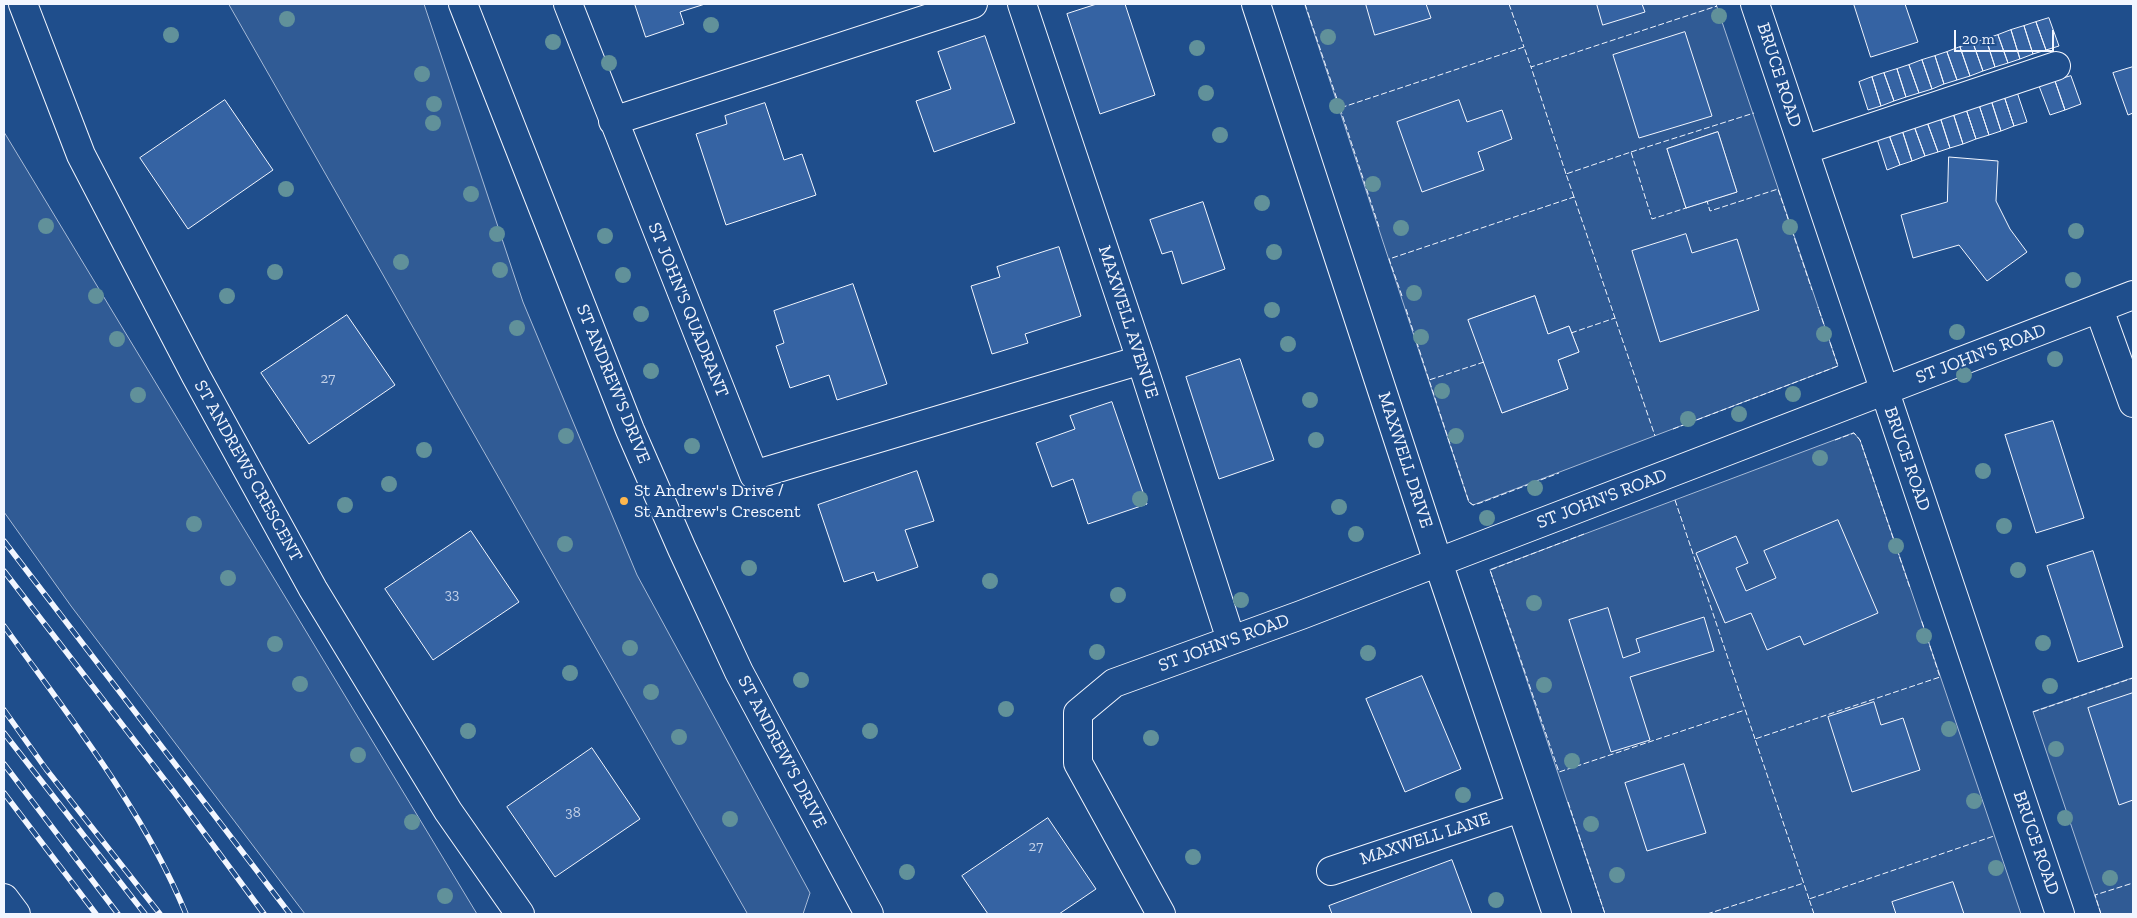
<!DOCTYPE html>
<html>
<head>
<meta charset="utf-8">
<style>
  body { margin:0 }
  #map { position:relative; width:2137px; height:918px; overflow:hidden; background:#1f4e8c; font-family:"Zilla Slab",serif }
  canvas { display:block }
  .frame { position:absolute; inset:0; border:5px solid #f2f6ff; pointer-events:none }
  .scale { position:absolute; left:1954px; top:30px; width:100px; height:22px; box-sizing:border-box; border:2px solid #f2f6ff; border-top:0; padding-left:6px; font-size:15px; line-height:18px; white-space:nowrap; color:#f2f6ff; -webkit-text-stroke:4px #1f4e8c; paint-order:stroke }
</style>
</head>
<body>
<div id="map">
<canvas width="2137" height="918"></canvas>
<div class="frame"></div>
<div class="scale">20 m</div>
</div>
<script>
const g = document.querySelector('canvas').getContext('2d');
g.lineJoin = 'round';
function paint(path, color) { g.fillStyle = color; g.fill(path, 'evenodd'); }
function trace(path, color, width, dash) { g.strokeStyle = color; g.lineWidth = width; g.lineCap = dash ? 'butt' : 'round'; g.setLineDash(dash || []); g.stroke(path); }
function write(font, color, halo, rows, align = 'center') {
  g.font = font + ' "Zilla Slab",serif'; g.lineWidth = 4; g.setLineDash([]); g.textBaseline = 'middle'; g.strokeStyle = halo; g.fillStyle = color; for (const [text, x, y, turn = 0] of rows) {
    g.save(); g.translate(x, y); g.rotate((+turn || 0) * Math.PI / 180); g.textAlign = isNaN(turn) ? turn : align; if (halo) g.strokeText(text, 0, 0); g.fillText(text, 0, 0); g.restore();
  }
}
const built = new Path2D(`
  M229 4H424L523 302 637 575 810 893 803 914H748Z
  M1305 4H1716L1838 366 1473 505 1469 502ZM1718 132 1737 192 1686 208 1667 149ZM1535 296 1548 334 1569 326 1579 352 1558 360 1568 389 1502 413 1469 320Z
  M4 132 477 914H305L71 606 4 512Z
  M1854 433 1860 440 2021 914H1605L1490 570Z
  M2133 678V914H2101L2033 712Z`);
paint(built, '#305b95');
trace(built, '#a8bbd7', 1);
const building = new Path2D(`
  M635 4H705L680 12 684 24 646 37Z
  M1097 4H1125L1155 95 1100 114 1067 14Z
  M1366 4H1426L1431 18 1375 35Z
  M1597 4H1642L1645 12 1603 25Z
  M1854 4H1905L1918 42 1871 57Z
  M2049 18 2059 46 2046 50 2036 22Z
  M2036 22 2046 50 2033 54 2024 26Z
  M2024 26 2033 54 2020 59 2011 30Z
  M2011 30 2020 59 2008 63 1998 35Z
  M1685 32 1712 116 1639 138 1613 55Z
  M1998 35 2008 63 1995 67 1986 39Z
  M985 36 1015 123 934 152 916 101 951 89 938 52Z
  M1986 39 1995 67 1983 71 1973 43Z
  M1973 43 1983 71 1970 76 1960 47Z
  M1960 47 1970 76 1957 80 1947 52Z
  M1947 52 1957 80 1944 84 1935 56Z
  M1935 56 1944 84 1932 89 1922 60Z
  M1922 60 1932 89 1919 93 1909 65Z
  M1909 65 1919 93 1906 97 1897 69Z
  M2133 67V113L2128 115 2113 73Z
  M1897 69 1906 97 1894 101 1884 73Z
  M1884 73 1894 101 1881 106 1872 77Z
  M2071 76 2081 104 2065 110 2055 81Z
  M1872 77 1881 106 1868 110 1859 82Z
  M2055 81 2065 110 2050 115 2039 86Z
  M2017 92 2027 122 2014 126 2004 96Z
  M2004 96 2014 126 2001 131 1991 100Z
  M225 100 273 170 188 229 140 158Z
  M1459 100 1467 122 1502 110 1512 139 1478 152 1484 170 1422 192 1397 122Z
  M1991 100 2001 131 1989 135 1979 105Z
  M765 103 784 160 802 154 816 195 726 225 696 134 727 124 725 116Z
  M1979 105 1989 135 1976 139 1966 109Z
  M1966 109 1976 139 1963 144 1953 113Z
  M1953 113 1963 144 1950 148 1940 117Z
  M1940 117 1950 148 1938 152 1927 122Z
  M1927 122 1938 152 1925 156 1914 126Z
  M1914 126 1925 156 1912 161 1902 130Z
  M1902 130 1912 161 1900 165 1889 135Z
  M1718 132 1737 192 1686 208 1667 149Z
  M1889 135 1900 165 1887 170 1877 139Z
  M1949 157 1998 161 1996 201 2010 229 2027 252 1987 281 1959 245 1913 258 1901 215 1947 202Z
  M1203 202 1225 269 1182 284 1172 251 1162 254 1150 220Z
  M1686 234 1692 253 1737 239 1759 310 1660 342 1632 251Z
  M1059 247 1081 316 1025 334 1028 343 992 354 971 286 1000 277 997 267Z
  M853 284 887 384 837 400 829 375 790 388 776 346 784 343 774 311Z
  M1535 296 1548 334 1569 326 1579 352 1558 360 1568 389 1502 413 1468 320Z
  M347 315 395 385 309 444 261 373Z
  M1240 359 1274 460 1219 479 1186 377Z
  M1112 402 1147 504 1088 524 1073 479 1052 487 1036 443 1075 429 1070 416Z
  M2053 421 2084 518 2036 533 2005 435Z
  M917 471 934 521 905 530 918 567 877 581 874 572 844 582 818 505Z
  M1838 520 1878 613 1804 645 1800 636 1767 650 1751 613 1725 623 1696 553 1736 536 1748 563 1736 568 1746 591 1776 578 1764 551Z
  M471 531 519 602 433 660 385 589Z
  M2093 551 2123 647 2078 662 2047 566Z
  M1608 608 1623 658 1640 652 1636 639 1704 617 1714 651 1630 677 1650 740 1611 752 1569 620Z
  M1422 676 1461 769 1405 792 1366 699Z
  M2133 693V800L2119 805 2088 708Z
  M1874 702 1881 725 1903 718 1920 770 1852 792 1828 717Z
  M592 748 640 819 555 877 507 807Z
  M1684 764 1706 833 1647 851 1625 783Z
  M1048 818 1096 889 1059 914H988L962 876Z
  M1452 860 1472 914H1332L1329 906Z
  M1953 882 1964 914H1896L1892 902Z`);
paint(building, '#3563a3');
trace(building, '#f2f6ff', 1);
const minor = new Path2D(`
  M23 4 81 155 196 376 313 589 448 811 520 914
  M463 4 630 430 682 549 739 672 869 914
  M568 4 754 475 1141 360
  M1022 4 1141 360 1231 640
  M1256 4 1438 562 1557 914
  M1755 4 2060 914
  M613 121 973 4
  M1804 150 2056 66
  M2099 309 2133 403
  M1331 871 1520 808
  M4 898 16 914
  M1161 914 1078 763V713L1114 683 1301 615 2133 295`);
trace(minor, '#f2f6ff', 30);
trace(minor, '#1f4e8c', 28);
const rail = new Path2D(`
  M4 541 290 914
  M4 571 174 792 264 914
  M4 626C70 718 143 809 186 914
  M4 710 46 769 160 914
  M4 733 145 914
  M4 764 118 914
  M4 793 96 914`);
trace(rail, '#f2f6ff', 5.5);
trace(rail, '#1f4e8c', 4, [11]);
trace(new Path2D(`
  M1305 4 1340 108 1524 47 1531 67
  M1509 4 1524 47
  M1340 108 1379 227
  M1631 152 1754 113
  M1566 174 1531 67 1717 6
  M1574 197 1566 174 1631 152 1652 219 1689 207
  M1705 202 1707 201 1710 211 1778 189 1812 290
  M1402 296 1389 259 1574 197 1655 436
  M1406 309 1429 380
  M1571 333 1615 318
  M1484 362 1429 380 1469 502 1473 505 1480 503 1559 473
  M1673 429 1838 366 1818 307
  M1835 440 1854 433 1860 440 1910 588
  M1675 500 1755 739
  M1584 534 1490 570 1559 772 1745 710
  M2033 712 2133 678
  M1568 802 1605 914
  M1809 899 1755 739 1940 677 1921 619
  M1707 914 1804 883
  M1814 914 1809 899 1994 836
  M2101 914 2095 895 2133 883`), '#f2f6ff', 1, [6, 2.5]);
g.fillStyle = '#61919a';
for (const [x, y] of [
  [1719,16],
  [287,19],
  [711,25],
  [171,35],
  [1328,37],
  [553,42],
  [1197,48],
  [609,63],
  [422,74],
  [1206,93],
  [434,104],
  [1337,106],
  [433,123],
  [1220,135],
  [1373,184],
  [286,189],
  [471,194],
  [1262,203],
  [46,226],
  [1790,227],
  [1401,228],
  [2076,231],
  [497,234],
  [605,236],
  [1274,252],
  [401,262],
  [500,270],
  [275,272],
  [623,275],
  [2073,280],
  [1414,293],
  [96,296],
  [227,296],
  [1272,310],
  [641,314],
  [517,328],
  [1957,332],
  [1824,334],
  [1421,337],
  [117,339],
  [1288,344],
  [2055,359],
  [651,371],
  [1964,375],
  [1442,391],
  [1793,394],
  [138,395],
  [1310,400],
  [1739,414],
  [1688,419],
  [566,436],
  [1456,436],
  [1316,440],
  [692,446],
  [424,450],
  [1820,458],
  [1983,471],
  [389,484],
  [1535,488],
  [1140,499],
  [345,505],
  [1339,507],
  [1487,518],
  [194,524],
  [2004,526],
  [1356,534],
  [565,544],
  [1896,546],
  [749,568],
  [2018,570],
  [228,578],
  [990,581],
  [1118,595],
  [1241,600],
  [1534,603],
  [1924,636],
  [2043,643],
  [275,644],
  [630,648],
  [1097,652],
  [1368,653],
  [570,673],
  [801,680],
  [300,684],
  [1544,685],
  [2050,686],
  [651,692],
  [1006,709],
  [1949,729],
  [468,731],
  [870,731],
  [679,737],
  [1151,738],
  [2056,749],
  [358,755],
  [1572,761],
  [1463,795],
  [1974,801],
  [2065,818],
  [730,819],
  [412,822],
  [1591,824],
  [1193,857],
  [1996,868],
  [907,872],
  [1617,875],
  [2110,878],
  [445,896],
  [1496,900]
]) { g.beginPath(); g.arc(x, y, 8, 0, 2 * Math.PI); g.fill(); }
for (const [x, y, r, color] of [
  [624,501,5,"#ffb74d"]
]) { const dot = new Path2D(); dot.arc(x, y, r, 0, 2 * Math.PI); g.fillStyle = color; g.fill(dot); trace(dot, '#1f4e8c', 2); }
write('15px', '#c3d1e8', null, [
  ["27",328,379],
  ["33",452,595],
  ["38",573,813],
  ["27",1036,847]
]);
write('18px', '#f2f6ff', '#1f4e8c', [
  ["BRUCE ROAD",1779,75,72],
  ["ST JOHN'S QUADRANT",688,310,68],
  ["MAXWELL AVENUE",1128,322,72],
  ["ST JOHN'S ROAD",1981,354,-21],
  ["ST ANDREW'S DRIVE",613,384,68],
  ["BRUCE ROAD",1907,459,71],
  ["MAXWELL DRIVE",1405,460,72],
  ["ST ANDREWS CRESCENT",248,471,61],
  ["ST JOHN'S ROAD",1602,499,-21],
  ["ST JOHN'S ROAD",1224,643,-20],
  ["ST ANDREW'S DRIVE",782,752,62],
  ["MAXWELL LANE",1425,839,-18],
  ["BRUCE ROAD",2036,843,71]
]);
write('18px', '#f2f6ff', '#1f4e8c', [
  ["St Andrew's Drive /",634,491],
  ["St Andrew's Crescent",634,512]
], 'left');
</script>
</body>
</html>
